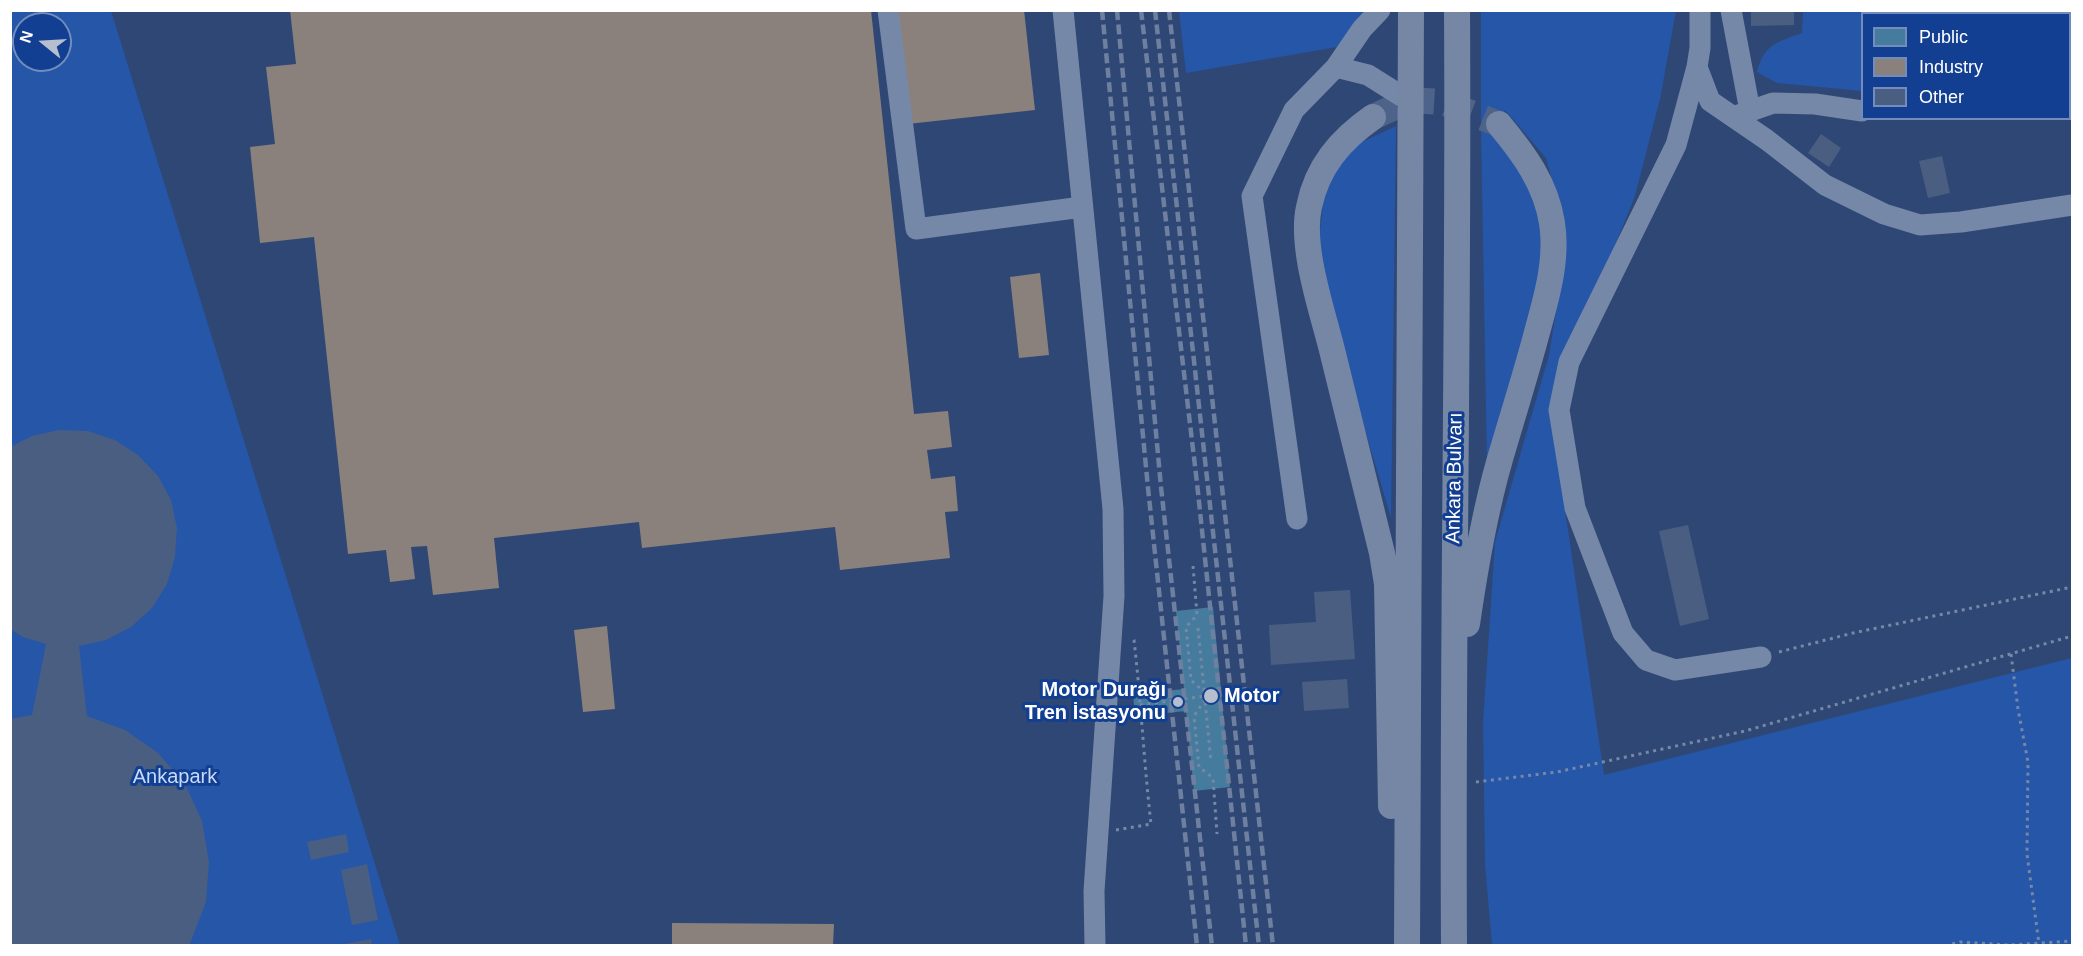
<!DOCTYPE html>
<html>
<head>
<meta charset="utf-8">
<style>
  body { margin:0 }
  #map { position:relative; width:2083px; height:956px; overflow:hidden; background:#2f4774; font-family:Arial,sans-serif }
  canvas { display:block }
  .frame { position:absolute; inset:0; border:12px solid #fff; pointer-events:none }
  .legend { position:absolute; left:1861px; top:12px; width:210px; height:108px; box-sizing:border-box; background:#123f91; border:2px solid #718cbd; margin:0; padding:8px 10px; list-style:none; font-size:18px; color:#fff }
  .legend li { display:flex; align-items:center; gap:12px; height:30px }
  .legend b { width:30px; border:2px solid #718cbd }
  .north { position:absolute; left:12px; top:12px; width:60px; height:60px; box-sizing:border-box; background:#123f91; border:2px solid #718cbd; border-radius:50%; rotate:288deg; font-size:16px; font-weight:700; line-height:24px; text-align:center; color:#fff }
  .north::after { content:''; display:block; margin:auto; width:21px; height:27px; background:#b6bfce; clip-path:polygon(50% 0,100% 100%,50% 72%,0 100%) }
</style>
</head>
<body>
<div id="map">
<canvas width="2083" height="956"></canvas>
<div class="frame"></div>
<ul class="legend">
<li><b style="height:16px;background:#457b9d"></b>Public</li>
<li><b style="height:16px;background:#8a817c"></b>Industry</li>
<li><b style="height:16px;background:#4a5e82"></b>Other</li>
</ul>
<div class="north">N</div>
</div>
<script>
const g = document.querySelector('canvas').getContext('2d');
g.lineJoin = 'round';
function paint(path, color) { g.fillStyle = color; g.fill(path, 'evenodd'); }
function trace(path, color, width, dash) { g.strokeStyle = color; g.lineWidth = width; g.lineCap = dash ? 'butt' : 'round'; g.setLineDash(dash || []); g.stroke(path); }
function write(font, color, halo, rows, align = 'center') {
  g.font = font + ' Arial,sans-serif'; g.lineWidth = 6; g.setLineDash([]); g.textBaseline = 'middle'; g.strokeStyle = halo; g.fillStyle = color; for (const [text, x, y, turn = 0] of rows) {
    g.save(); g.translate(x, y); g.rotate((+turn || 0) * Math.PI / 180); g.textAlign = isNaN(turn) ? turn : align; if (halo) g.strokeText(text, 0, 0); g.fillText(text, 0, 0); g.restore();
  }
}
paint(new Path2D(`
  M10 11H111L400 945H11ZM24 24H60V60H24Z
  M1179 11H1366L1337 47 1186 73Z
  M1481 11H1676L1660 99 1635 196 1550 407 1604 775 2072 658V945H1492L1485 865 1483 723 1495 542 1549 355 1565 257 1559 206 1546 158 1505 110 1495 135 1530 189 1542 231 1539 274 1522 353 1487 466 1481 131Z
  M1803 11V10L2008 11 2005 14H1862V91L1777 83 1757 72C1764 44 1777 42 1802 33Z
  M1396 126 1391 518 1345 362 1318 249 1324 195 1336 165 1347 149Z`), '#2556a8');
paint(new Path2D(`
  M1213 607 1230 787 1194 791 1186 711 1135 716 1133 694 1184 689 1176 611Z`), '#457b9d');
paint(new Path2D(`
  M290 10H871L914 414 948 411 952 447 927 450 931 479 955 476 958 511 945 512 950 558 840 570 835 527 642 548 639 522 494 538 499 588 433 595 427 546 411 547 415 579 390 582 386 550 348 554 314 237 260 243 250 147 275 144 266 67 296 64Z
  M896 10H1024L1035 110 908 124Z
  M1040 273 1049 355 1019 358 1010 277Z
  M607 626 615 709 583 712 574 630Z
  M672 923 834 924 833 946H672Z`), '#8a817c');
paint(new Path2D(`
  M1751 10H1794V25L1751 26Z
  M1821 134 1841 148 1829 167 1808 153Z
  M1942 156 1950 193 1928 198 1919 161Z
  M59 430 88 431 115 440 138 455 158 476 171 500 177 528 175 557 167 584 152 608 131 627 106 640 79 646 87 716 125 730 158 753 185 784 202 821 209 862 206 902 189 946H10V719L32 715 46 644 23 637 10 629V447L32 436Z
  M1688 525 1709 619 1680 626 1659 531Z
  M1350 590 1355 659 1271 665 1269 625 1316 622 1314 592Z
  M1347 679 1349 708 1304 711 1302 682Z
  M346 834 349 852 311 860 307 842Z
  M367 864 378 920 352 925 341 870Z
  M371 939 372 946H344V944Z`), '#4a5e82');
trace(new Path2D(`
  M1373 117 1410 100 1443 102 1499 124`), '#4e6389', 26, [26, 13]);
trace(new Path2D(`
  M1193 566 1197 615 1186 627 1191 680 1204 692
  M1198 628 1211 762
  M1779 652 1853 633 2072 587
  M2011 654 2018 709 2028 762 2027 854 2039 944
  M1205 700 1194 716 1199 767 1213 778 1217 834
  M1140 705 1205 696
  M1476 782 1557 772 1745 731 2072 636
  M1116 830 1151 824C1144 763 1141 701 1134 640L1132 637
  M1945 946 1960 942 2009 945 2072 941`), '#7688a7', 3, [3, 4.5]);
trace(new Path2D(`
  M888 10 916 229 1082 207
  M1063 10 1113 509 1114 596 1094 891 1095 946
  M1700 10V48L1697 67 1676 145 1569 362 1559 410 1575 508 1623 633 1646 660 1675 670 1761 657
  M1731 10 1750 111
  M1336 67 1368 75 1411 102
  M1697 67 1710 101 1767 140 1825 185 1884 214 1920 225 1961 222 2072 205
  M2070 89 2072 88
  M1733 117 1773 103 1815 104 1862 111
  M1297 519 1252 196 1294 110 1336 67 1362 29 1380 10`), '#7688a7', 21);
trace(new Path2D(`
  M1373 117C1340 140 1317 167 1309 207 1300 247 1322 310 1332 350 1348 417 1365 485 1382 553L1387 584 1391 806
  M1467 624C1475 568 1484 514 1500 459 1512 418 1525 377 1536 336 1546 299 1558 261 1552 223 1546 184 1524 154 1499 124
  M1407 946 1411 10
  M1454 946C1452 634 1459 322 1457 10`), '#7687a6', 26);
trace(new Path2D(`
  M1102 10 1148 488 1197 946
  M1117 10 1161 487 1212 946
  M1141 10 1197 483 1246 946
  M1155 10 1259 946
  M1169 10 1273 946`), '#6e7f9f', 4.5, [10, 4.5]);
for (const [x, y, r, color] of [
  [1211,696,8,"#b6bfce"],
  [1178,702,6,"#b6bfce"]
]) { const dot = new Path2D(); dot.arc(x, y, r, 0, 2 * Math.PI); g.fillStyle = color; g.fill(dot); trace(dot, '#123f91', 2); }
write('20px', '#fff', '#123f91', [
  ["Ankara Bulvarı",1455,478,-89]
]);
write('bold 20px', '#fff', '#123f91', [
  ["Motor Durağı",1166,690],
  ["Tren İstasyonu",1166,713],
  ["Motor",1224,696,"left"]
], 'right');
write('20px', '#c5dafd', '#123f91', [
  ["Ankapark",175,777]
]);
</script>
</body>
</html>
